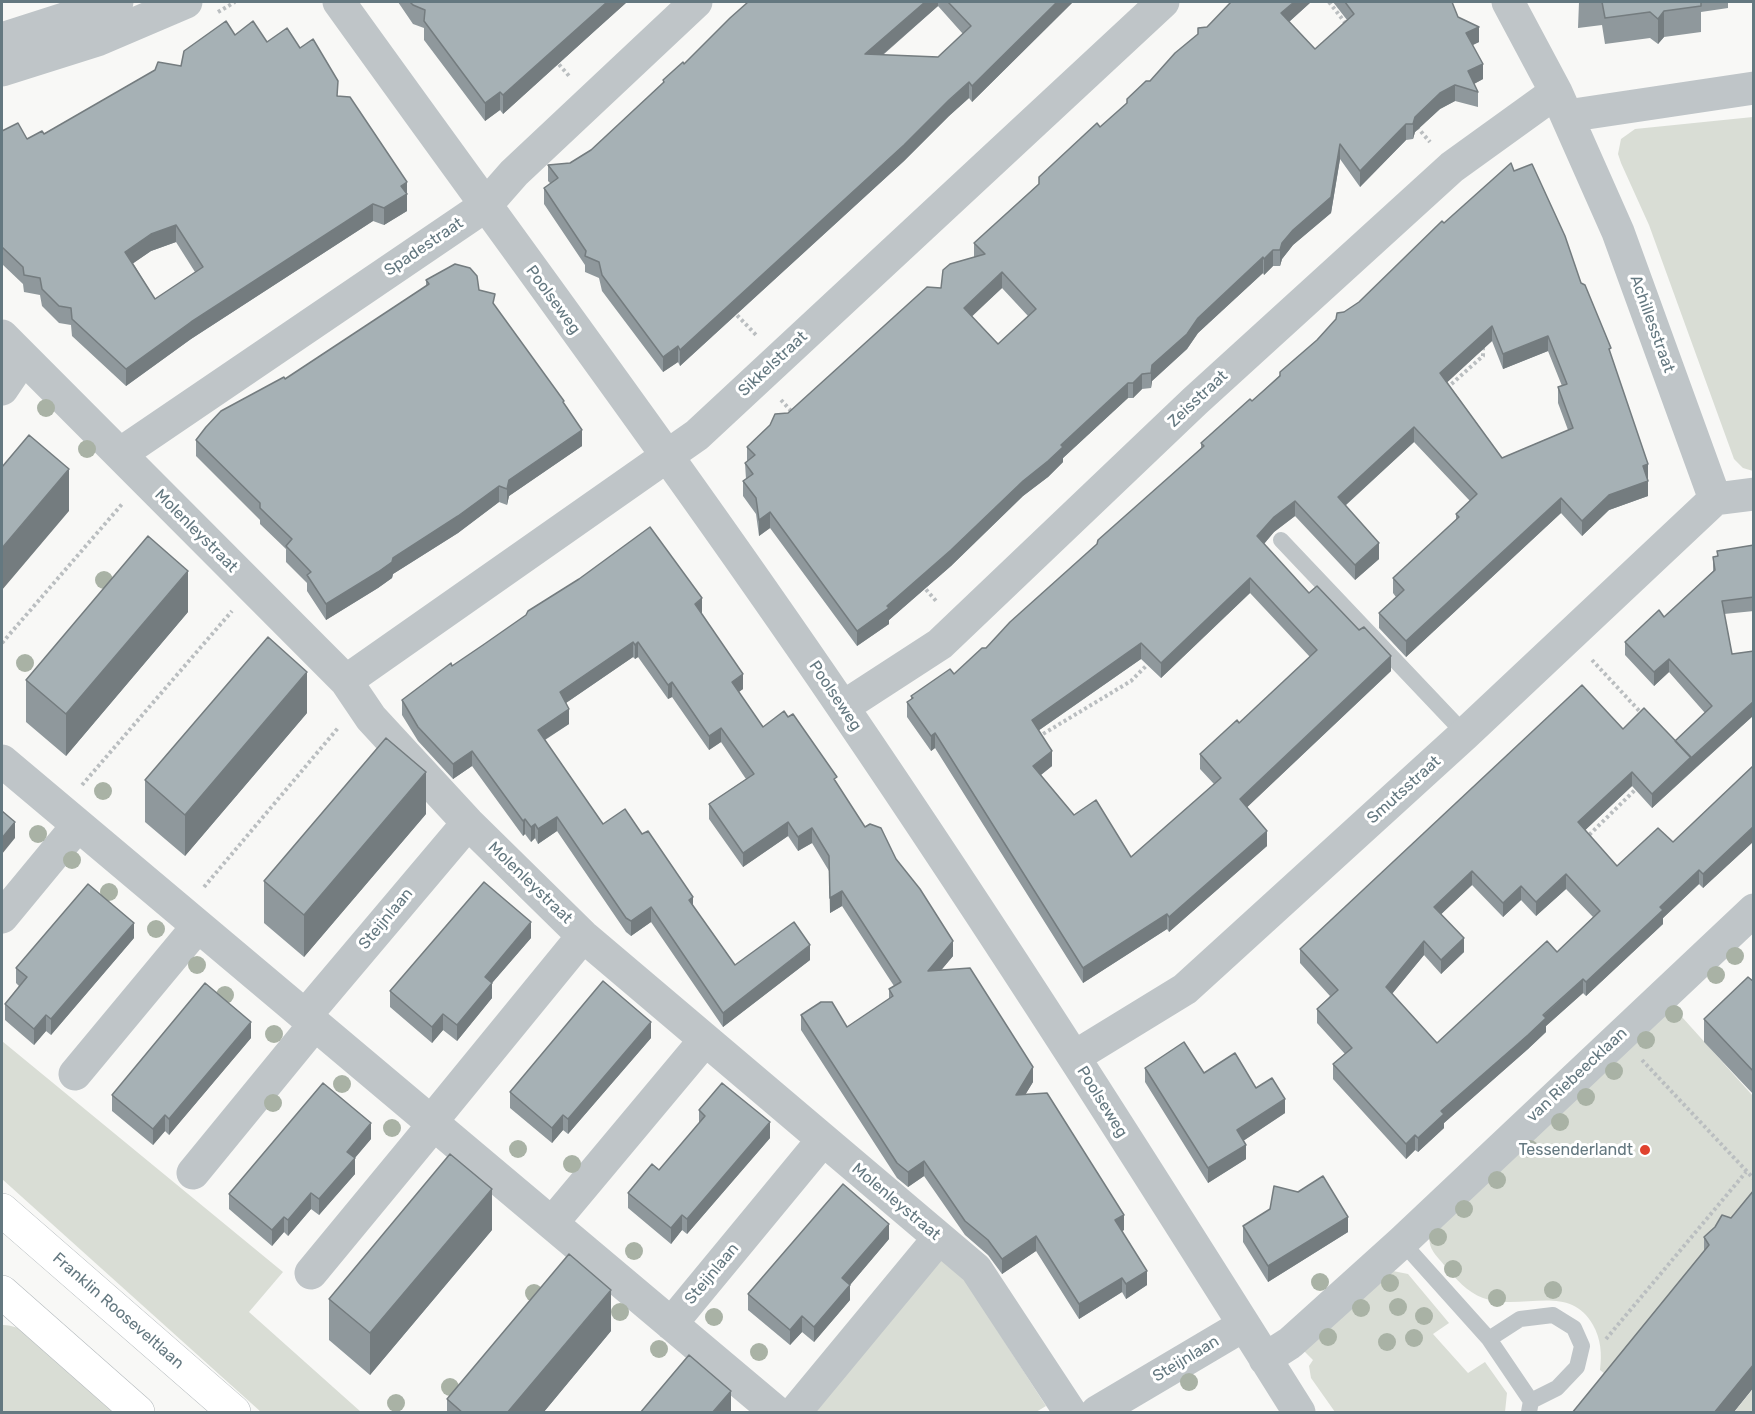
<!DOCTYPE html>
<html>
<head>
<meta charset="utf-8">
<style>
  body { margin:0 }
  #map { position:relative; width:1755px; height:1414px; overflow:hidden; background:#f8f8f6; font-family:Rubik,sans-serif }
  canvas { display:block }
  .frame { position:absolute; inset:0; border:3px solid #647880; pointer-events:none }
</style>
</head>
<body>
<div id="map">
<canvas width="1755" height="1414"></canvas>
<div class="frame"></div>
</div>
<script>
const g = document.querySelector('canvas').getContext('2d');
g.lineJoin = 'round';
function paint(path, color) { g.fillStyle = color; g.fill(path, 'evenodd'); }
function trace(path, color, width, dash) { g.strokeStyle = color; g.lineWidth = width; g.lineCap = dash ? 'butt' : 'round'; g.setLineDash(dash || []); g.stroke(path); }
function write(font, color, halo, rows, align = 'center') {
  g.font = font + ' Rubik,sans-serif'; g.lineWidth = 6; g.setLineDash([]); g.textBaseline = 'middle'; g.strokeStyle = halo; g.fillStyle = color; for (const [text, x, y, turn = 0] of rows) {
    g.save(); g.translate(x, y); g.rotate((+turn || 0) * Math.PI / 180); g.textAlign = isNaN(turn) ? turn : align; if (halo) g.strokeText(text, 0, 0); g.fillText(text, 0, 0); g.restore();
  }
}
paint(new Path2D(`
  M1753 117 1754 471H1753L1743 468 1734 459 1649 225 1621 163 1618 154 1621 139 1635 129Z
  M1673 1007 1753 1096V1212L1615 1382 1600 1370C1602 1354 1601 1339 1593 1325 1569 1282 1521 1312 1483 1298 1467 1292 1456 1279 1445 1266 1437 1256 1427 1248 1430 1235Z
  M2 1041 283 1272 249 1312 361 1412H261L2 1179Z
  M939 1260H952L1046 1406 1036 1412H813Z
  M1393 1271 1408 1274 1449 1323 1433 1334 1468 1373 1485 1362 1507 1393 1505 1412H1335L1311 1378 1309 1366 1313 1360 1304 1351Z
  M2 1325C35 1323 101 1390 128 1412H2Z
  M1753 1389V1412H1734Z`), '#d9ddd5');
const primary = new Path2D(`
  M2 1210 234 1412
  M2 1292 138 1412`);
trace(primary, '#b3b9bc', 34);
trace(new Path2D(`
  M1329 2 1347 25
  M218 12 235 2
  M555 60 570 77
  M1417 127 1430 142
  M733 311 757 336
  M1447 388 1483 356V347
  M781 400 792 412
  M922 585 937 602
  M2 643 123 503
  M1592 660 1644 716
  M1038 737 1131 681 1151 661
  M82 785 232 611
  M1585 839 1638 787
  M204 887 338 728
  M1642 1060 1754 1179
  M1606 1339 1746 1172`), '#babec0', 4, [3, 3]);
trace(new Path2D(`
  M1281 540 1465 734
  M1402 1242 1489 1339 1531 1401 1529 1412
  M1489 1339 1520 1319 1553 1315 1574 1328 1582 1346 1577 1367 1557 1388 1531 1401`), '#bfc5c8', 16);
trace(new Path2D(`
  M339 2C507 236 680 468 842 706 1000 938 1150 1175 1299 1412
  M1508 2 1556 92 1618 232 1715 499 1754 494
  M1567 116 1754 88
  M2 336 346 681 371 718 468 823 583 936 976 1269 1070 1412
  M2 389 23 358
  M120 454 485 206 514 173 696 2
  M346 681 697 435 1163 2
  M843 707 940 644 1195 401 1452 167 1556 92
  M2 761 776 1412
  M2 917 78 825
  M305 1016 468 823
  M1074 1057 1185 989 1465 734 1715 499
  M75 1074 198 926
  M431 1122 583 936
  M193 1173 315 1024
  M552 1223 705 1040
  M311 1273 434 1124
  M671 1324 822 1141
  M1265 1359 1290 1343 1402 1242 1754 910
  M795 1412 939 1238
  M1097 1412 1244 1325`), '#bfc5c8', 33);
trace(new Path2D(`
  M2 39 117 2
  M2 70 97 40 186 2`), '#bfc5c8', 33);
trace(primary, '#fff', 33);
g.fillStyle = '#a9b2a5';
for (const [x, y] of [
  [46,408],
  [87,449],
  [104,580],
  [25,663],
  [103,791],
  [38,834],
  [72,860],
  [109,892],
  [156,929],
  [1735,956],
  [197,965],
  [1716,975],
  [225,995],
  [1674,1014],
  [274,1034],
  [1646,1040],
  [1614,1071],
  [342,1084],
  [1586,1097],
  [273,1103],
  [1560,1122],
  [392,1128],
  [518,1149],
  [1530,1149],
  [572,1164],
  [1497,1180],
  [1464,1209],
  [1438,1237],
  [634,1251],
  [1453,1269],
  [1320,1282],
  [1390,1283],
  [1553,1290],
  [534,1293],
  [1497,1298],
  [1398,1307],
  [1361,1308],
  [620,1312],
  [1424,1316],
  [714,1317],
  [1328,1337],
  [1414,1338],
  [1387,1342],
  [659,1349],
  [759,1352],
  [1189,1382],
  [450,1387],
  [396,1403]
]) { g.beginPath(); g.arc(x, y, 9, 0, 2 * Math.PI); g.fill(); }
paint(new Path2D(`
  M398 2H627L598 28 503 114 500 110 485 121 424 40V28L413 24Z
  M748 2H1073L972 102 969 98 949 116 904 161 680 366 678 362 663 372 602 291 599 278 585 272V265L544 204V188L551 184 548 181V165L570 163 591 150 663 83V80L684 64ZM938 6 963 34 938 57 883 55Z
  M1311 2 1289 22 1315 49 1347 20 1333 2H1452L1458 17 1479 42 1473 45 1483 79 1474 84 1478 92V107L1455 101 1440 109 1415 132 1413 139 1406 140 1360 187 1340 159 1331 213 1293 245 1282 259 1280 266H1273L1264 275 1263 273 1198 333 1187 349 1152 381 1151 388 1142 389 1133 398H1128L1063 458V462L1048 477 1023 496 951 566 889 620V624L857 646 770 528 759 536 756 514 743 496V481L746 479 745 463 747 462V447L941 288 974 257V243L1127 103 1207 27ZM1002 288 1028 316 998 344 971 316Z
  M1579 2H1728V8L1701 12V32L1664 37 1658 44 1650 38 1605 44 1602 25 1578 28Z
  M235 35 300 48 338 96 407 199V211L384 225 373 221 191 339 126 386 72 336 71 325 59 323 42 306 40 295 24 292 23 284 2 264V131L27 139 44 134 181 66ZM176 242 195 272 155 299 133 263 151 251Z
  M1514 171 1581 283 1611 357 1648 464V496L1609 510 1582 536 1561 513 1406 657 1379 628V613L1396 597 1393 593V578L1456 520V514L1470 501 1414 442 1345 506 1379 559 1355 580 1295 516 1274 532 1264 544 1309 593 1391 671 1247 807 1267 846 1169 932 1167 929 1083 983 935 748 931 751 907 717V702L911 700V696L954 674 986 648 1201 448V443L1252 401 1317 340 1344 312 1359 302 1444 223ZM1492 341 1503 369 1548 351 1562 386 1558 387V403L1568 430 1502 458 1447 382ZM1250 593 1310 657 1239 723 1200 754V769L1214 784 1131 857 1074 815 1041 775 1052 766 1038 731 1141 659 1161 678Z
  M426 280 479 290 495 306 564 405 582 446 509 496 507 505 499 502 458 533 393 574 392 578 378 588 326 620 307 591V583L286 562V549L260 524V520L196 456V440L285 379 426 286Z
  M1754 545V611L1724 614 1732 654 1754 651V715L1652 808 1632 786 1585 830 1617 866 1673 842 1754 765V841L1703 888 1699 884 1663 918V924L1586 996 1583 993 1546 1026V1032L1528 1049 1444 1123V1128L1418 1152 1415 1150 1406 1159 1333 1079V1064L1345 1054 1317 1023V1009L1330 996 1300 963V949L1623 729 1675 741 1705 713 1669 672 1654 686 1625 655V642L1664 617 1713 571V557L1717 556V551ZM1472 885 1503 917 1521 900 1536 916 1566 889 1593 917 1557 952 1437 1043 1392 994 1424 955 1441 974 1464 952 1441 914Z
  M188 612 66 756 26 722V680Z
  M702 613 701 614 743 689 738 692 763 727 837 785 865 827 896 859 953 956 941 970 1033 1082 1025 1095 1124 1230 1122 1231 1147 1285 1126 1299 1122 1292 1079 1319 1036 1251 1002 1274 988 1255 965 1235 924 1176 908 1187 897 1178 801 1030V1015L847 1027 889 999V989L894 986 842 906 830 913 829 871 812 843 798 851 788 836 743 867 709 819V804L746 779 721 742 709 750 672 697 668 699 638 657 635 659 633 657 566 703 569 724 545 740 603 824 642 834 735 965 810 960 723 1027 651 922 631 936 626 932 557 831 538 844 535 838 531 842 525 834 523 836 472 766 453 779 418 741 402 715V700L452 666Z
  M307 713 185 856 145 822V780Z
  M426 814 304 957 264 923V881Z
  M134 938 51 1035 46 1031 34 1045 5 1020V1004L19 986 16 983V968Z
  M531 938 492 983V998L457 1041 443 1030 432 1043 390 1007V991Z
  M1754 982V1095L1704 1042V1019Z
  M251 1038 169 1135 165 1131 153 1145 112 1111V1095Z
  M651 1038 568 1134 563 1130 552 1143 510 1108V1092Z
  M1145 1068 1204 1073 1256 1088 1285 1113 1243 1141 1246 1159 1208 1183 1145 1082Z
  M699 1110 770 1138 687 1234 682 1230 671 1244 628 1208V1193L659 1170 699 1124Z
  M371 1139 355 1158V1174L319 1215 311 1209 288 1236 284 1232 272 1246 229 1209V1194Z
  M1243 1226 1348 1232 1268 1282 1243 1242Z
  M1715 1227 1754 1387 1733 1413H1572L1704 1251V1237Z
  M492 1230 370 1375 329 1340V1299Z
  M889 1239 850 1285V1300L814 1342 802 1332 790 1345 748 1310V1294Z
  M611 1331 543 1413H447V1399Z`), '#8f989c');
paint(new Path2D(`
  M607 2H627L598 28 503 114V95Z
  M925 2H938V6L865 70V54Z
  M1057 2H1073L972 102V86Z
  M1294 2H1311L1281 29V13Z
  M1664 11V37L1658 44V19Z
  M1479 27V42L1466 48V33Z
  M1483 64V79L1468 87V71Z
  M969 82V98L949 116 904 161 680 366V350Z
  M1455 85V101L1440 109 1415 132 1413 139V124L1415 117 1440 93Z
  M500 92V110L485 121V103Z
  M1406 124V140L1360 187V171Z
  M1340 144V159L1331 213 1293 245 1282 259 1280 266V250L1282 243Z
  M407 182V211L384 225V208L401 186Z
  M373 204V221L191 339 126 386V369L191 322Z
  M176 225V242L151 251 125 269V252L151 234Z
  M1273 250V266L1264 275V259Z
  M1263 257V273L1198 333 1187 349 1152 381 1151 388V373L1152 365 1198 318Z
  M1002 272V288L964 324V308Z
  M1492 326V341L1440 389V373Z
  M1548 336V351L1503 369V354Z
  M678 346V362L663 372V357Z
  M1142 374V389L1133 398V383Z
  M1128 383V398L1063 458V462L1048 477 1023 496 951 566 889 620V624L857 646V631L887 606Z
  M1414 427V442L1338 512V497Z
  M582 430V446L509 496 507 505V489L509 480Z
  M1648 464V480L1643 466Z
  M69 469V511L2 590V548Z
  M1648 481V496L1609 510 1582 536V521L1609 495Z
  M499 486V502L458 533 393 574 392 578 378 588 326 620V604Z
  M1561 498V513L1406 657V641Z
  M1295 501V516L1274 532 1257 552V536L1274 517Z
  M770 512V528L759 536V520Z
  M1379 543V559L1355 580V565Z
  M188 571V612L66 756V714Z
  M1250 578V593L1161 678V663Z
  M702 598V613L695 618V604Z
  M633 642V657L560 707V692Z
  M638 642V657L635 659V645Z
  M1141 643V659L1032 735V720Z
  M1391 656V671L1240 814V799Z
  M1669 659V672L1654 686V672Z
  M307 672V713L185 856V815Z
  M743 674V689L732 697V682Z
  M672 682V697L668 699V685Z
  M1754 701V715L1691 772V758Z
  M569 709V724L538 744V730Z
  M721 728V742L709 750V736Z
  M935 733V748L931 751V736Z
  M472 751V766L453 779V764Z
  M1052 751V766L1033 781V766Z
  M1691 757V772L1652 808V794Z
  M426 772V814L304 957V915Z
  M1632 772V786L1578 837V822Z
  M557 817V831L538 844V829Z
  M525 819V834L523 836V821Z
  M15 822V838L2 854V838Z
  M788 822V836L743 867V853Z
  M535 824V838L531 842V827Z
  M1754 826V841L1703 888V874Z
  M812 828V843L798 851V837Z
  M1267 831V846L1169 932V917Z
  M1699 870V884L1663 918V924L1586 996V982L1660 907Z
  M1472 871V885L1434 921V907Z
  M1566 874V889L1536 916V902Z
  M1521 886V900L1503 917V903Z
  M842 891V906L830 913V898Z
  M693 897V912L689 900Z
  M651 907V922L631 936V921Z
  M1167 914V929L1083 983V968Z
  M531 922V938L492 983V998L457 1041V1025L485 977Z
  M134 923V938L51 1035V1019Z
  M1464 938V952L1441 974V960Z
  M953 941V956L928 986V971Z
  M1424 941V955L1386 1001V987Z
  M810 945V960L723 1027V1013Z
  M1583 979V993L1546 1026V1032L1528 1049 1444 1123V1128L1418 1152V1138L1441 1111Z
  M443 1014V1030L432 1043V1027Z
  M46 1015V1031L34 1045V1029Z
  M251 1022V1038L169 1135V1119Z
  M651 1022V1038L568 1134V1119Z
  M1033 1067V1082L1016 1110V1095Z
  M1285 1099V1113L1237 1145V1130Z
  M165 1115V1131L153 1145V1129Z
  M563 1115V1130L552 1143V1128Z
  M770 1122V1138L687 1234V1219Z
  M371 1123V1139L347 1167V1152Z
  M1415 1135V1150L1406 1159V1144Z
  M1246 1145V1159L1208 1183V1168Z
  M355 1158V1174L319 1215V1199Z
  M924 1161V1176L908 1187V1172Z
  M492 1189V1230L370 1375V1333Z
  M311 1193V1209L288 1236V1220Z
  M682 1215V1230L671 1244V1228Z
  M1124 1215V1230L1115 1235V1220Z
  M284 1217V1232L272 1246V1230Z
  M1348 1217V1232L1268 1282V1266Z
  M889 1224V1239L850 1285V1300L814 1342V1327L842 1278Z
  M1036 1236V1251L1002 1274V1259Z
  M1147 1271V1285L1126 1299V1284Z
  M1122 1278V1292L1079 1319V1304Z
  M611 1290V1331L543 1413H507Z
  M802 1316V1332L790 1345V1330Z
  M1754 1364V1387L1733 1413H1714Z
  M731 1391V1413H712Z`), '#747c7f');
const building = new Path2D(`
  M410 2H607L503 95 500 92 485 103 424 21 425 10 413 5Z
  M748 2H925L865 54 938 57 971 26 948 2H1057L972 86 969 82 949 100 904 145 680 350 678 346 663 357 602 275 599 262 585 256 586 251 544 188 558 178 548 165 570 163 591 150 664 82 663 80 683 62 684 64 730 18Z
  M1231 2H1294L1281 13 1315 49 1354 14 1345 2H1452L1458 17 1479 27 1466 33 1483 64 1468 71 1478 92 1455 85 1440 93 1415 117 1413 124H1406L1360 171 1340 144 1331 197 1293 230 1282 243 1280 250H1273L1264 259 1263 257 1198 318 1187 334 1152 365 1151 373 1142 374 1133 383H1128L1061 445 1063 447 1048 461 1023 481 951 550 887 606 889 608 857 631 770 512 759 520 756 498 743 481 753 474 745 463 755 455 747 447 770 425 775 414 788 413 927 287 941 288 943 270 950 264 985 254 974 243 1039 184V177L1097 123 1100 127 1127 103V99L1146 81H1150L1175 53 1198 34V28L1207 27ZM1002 272 1036 309 998 344 964 308Z
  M1602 2H1701V6L1664 11 1658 19 1650 12 1605 18Z
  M226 21 235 35 253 21 267 42 287 28 300 48 313 39 338 81 337 96 350 97 407 182 401 186 407 194 384 208 373 204 191 322 126 369 72 319 71 308 59 306 42 289 40 278 24 275 23 267 2 247V131L18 123 27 139 42 131 44 134 155 70 158 62 181 66 184 51ZM176 225 203 267 155 299 125 252 151 234Z
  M1511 163 1514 171 1532 164 1565 236 1581 283 1585 285 1611 348 1609 349 1648 464 1643 466 1648 481 1609 495 1582 521 1561 498 1406 641 1379 613 1404 590 1393 578 1459 517 1456 514 1477 494 1414 427 1338 497 1379 543 1355 565 1295 501 1274 517 1257 536 1309 593 1317 586 1359 630 1364 627 1391 656 1240 799 1267 831 1169 917 1167 914 1083 968 935 733 931 736 907 702 913 698 911 696 950 669 954 674 982 648H986L1010 622 1097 544 1098 540 1204 446 1201 443 1250 399 1252 401 1280 376V372L1317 340 1336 319 1337 313 1344 312 1359 302 1442 221 1444 223ZM1492 326 1503 354 1548 336 1567 384 1558 387 1573 428 1502 458 1440 373ZM1250 578 1317 650 1239 723 1237 720 1200 754 1221 778 1131 857 1096 800 1074 815 1033 766 1052 751 1032 720 1141 643 1161 663Z
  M455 264 470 268 477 276 479 290 495 294 493 303 564 401 563 402 582 430 509 480 507 489 499 486 458 516 393 558 392 562 378 572 326 604 307 575 311 572 286 546 292 539 260 508V503L196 440 206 427 221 411 284 377 285 379 429 284 426 280Z
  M29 435 69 469 2 548V467Z
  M650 527 702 598 695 604 743 674 732 682 763 727 784 711 788 717 793 714 837 777 834 779 865 827 870 824 881 828 896 859 920 889 953 941 928 971 970 968 1033 1067 1016 1095 1047 1093 1124 1215 1115 1220 1147 1271 1126 1284 1122 1278 1079 1304 1036 1236 1002 1259 988 1240 965 1221 924 1161 908 1172 897 1163 801 1015 821 1002H832L847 1027 893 996 889 989 901 982 842 891 830 898 829 856 812 828 798 837 788 822 743 853 709 804 754 774 721 728 709 736 672 682 668 685 638 642 635 645 633 642 560 692 569 709 538 730 603 824 625 809 642 834 648 831 693 897 689 900 735 965 794 922 810 945 723 1013 651 907 631 921 626 918 557 817 538 829 535 824 531 827 525 819 523 821 472 751 453 764 418 727 402 700 451 663 452 666 483 645 526 615 528 611 579 579Z
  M148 536 188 571 66 714 26 680Z
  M1754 545V597L1722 601 1732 654 1754 651V701L1691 758 1675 741 1712 706 1669 659 1654 672 1625 642 1659 610 1664 617 1715 570 1713 557 1718 556 1717 551Z
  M268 637 307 672 185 815 145 780Z
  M1582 685 1623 729 1644 708 1691 757 1652 794 1632 772 1578 822 1617 866 1658 828 1673 842 1754 765V826L1703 874 1699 870 1660 907 1663 910 1586 982 1583 979 1543 1015 1546 1018 1528 1035 1441 1111 1444 1114 1418 1138 1415 1135 1406 1144 1333 1064 1352 1048 1317 1009 1338 990 1300 949ZM1472 871 1503 903 1521 886 1536 902 1566 874 1600 911 1557 952 1547 941 1437 1043 1386 987 1424 941 1441 960 1464 938 1434 907Z
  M386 738 426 772 304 915 264 881Z
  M2 811 15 822 2 838Z
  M484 882 531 922 485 977 492 983 457 1025 443 1014 432 1027 390 991Z
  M88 884 134 923 51 1019 46 1015 34 1029 5 1004 27 977 16 968Z
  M1748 977 1754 982V1072L1704 1019Z
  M603 981 651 1022 568 1119 563 1115 552 1128 510 1092Z
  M205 983 251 1022 169 1119 165 1115 153 1129 112 1095Z
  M1184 1042 1204 1073 1235 1053 1256 1088 1272 1078 1285 1099 1237 1130 1246 1145 1208 1168 1145 1068Z
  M323 1083 371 1123 347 1152 355 1158 319 1199 311 1193 288 1220 284 1217 272 1230 229 1194Z
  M722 1083 770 1122 687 1219 682 1215 671 1228 628 1193 652 1164 659 1170 705 1116 699 1110Z
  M450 1154 492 1189 370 1333 329 1299Z
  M1323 1176 1348 1217 1268 1266 1243 1226 1270 1209 1274 1186 1298 1192Z
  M843 1184 889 1224 842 1278 850 1285 814 1327 802 1316 790 1330 748 1294Z
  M1754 1190V1364L1714 1413H1572L1709 1245 1704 1237 1715 1227 1722 1215 1731 1218Z
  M569 1254 611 1290 507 1413H463L447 1399Z
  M689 1355 731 1391 712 1413H640Z`);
paint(building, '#a6b1b5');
trace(building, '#747c7f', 1.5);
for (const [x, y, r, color] of [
  [1645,1150,6,"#e0422e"]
]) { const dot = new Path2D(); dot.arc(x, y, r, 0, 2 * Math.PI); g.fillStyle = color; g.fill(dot); trace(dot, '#fff', 2); }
write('16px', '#647880', '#fff', [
  ["Spadestraat",424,247,-34],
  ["Poolseweg",553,300,54],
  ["Achillesstraat",1652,324,70],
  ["Sikkelstraat",773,364,-43],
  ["Zeisstraat",1198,399,-43],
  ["Molenleystraat",196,531,45],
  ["Poolseweg",835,696,56],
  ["Smutsstraat",1404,790,-42],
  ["Molenleystraat",530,883,44],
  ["Steijnlaan",386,919,-50],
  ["van Riebeecklaan",1577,1075,-43],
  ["Poolseweg",1102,1102,58],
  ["Molenleystraat",896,1202,40],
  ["Steijnlaan",712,1274,-50],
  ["Franklin Rooseveltlaan",118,1311,41],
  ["Steijnlaan",1186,1359,-31]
]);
write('16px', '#647880', '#fff', [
  ["Tessenderlandt",1633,1150]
], 'right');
</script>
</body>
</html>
